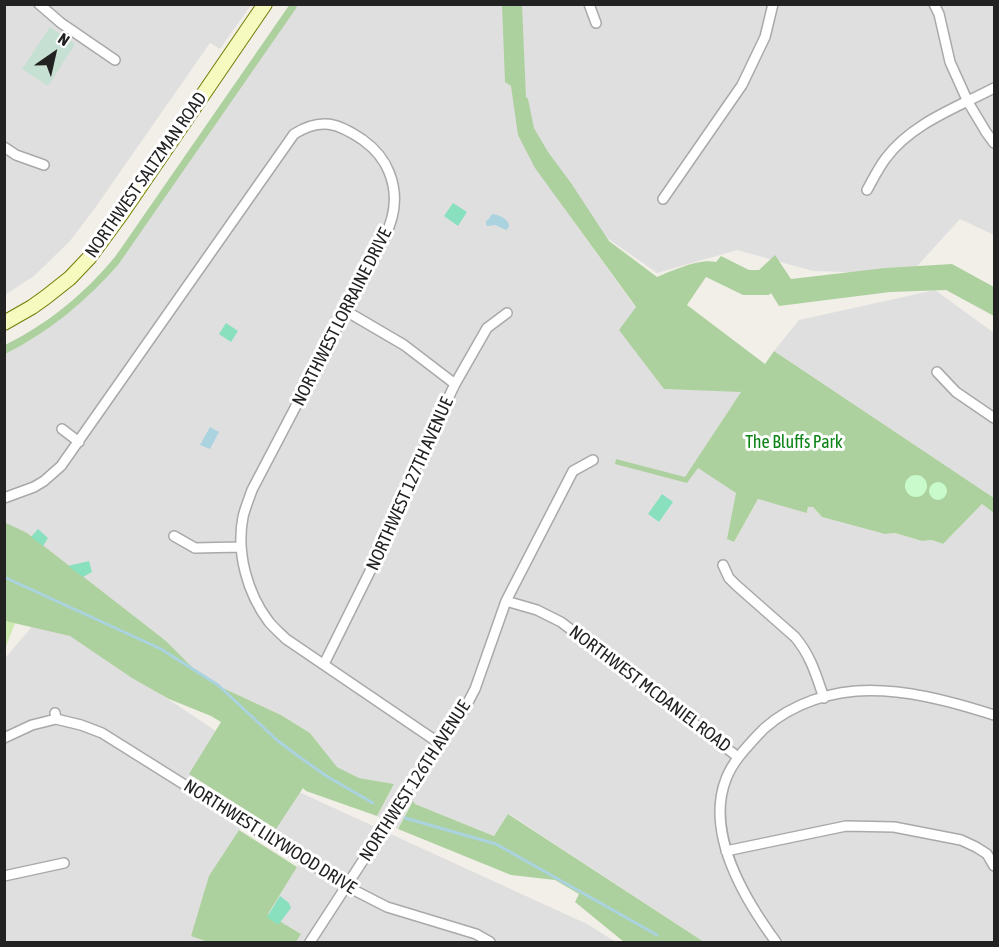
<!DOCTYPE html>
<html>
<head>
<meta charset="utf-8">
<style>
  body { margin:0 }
  #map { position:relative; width:999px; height:947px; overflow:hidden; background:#f2efe9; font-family:"Asap Condensed",sans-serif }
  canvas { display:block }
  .frame { position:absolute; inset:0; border:6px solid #222; pointer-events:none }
  .north { position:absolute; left:24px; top:24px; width:60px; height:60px; -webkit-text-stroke:4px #fff; paint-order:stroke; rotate:34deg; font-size:16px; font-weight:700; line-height:24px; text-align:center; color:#222 }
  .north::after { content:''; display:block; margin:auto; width:21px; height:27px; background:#222; clip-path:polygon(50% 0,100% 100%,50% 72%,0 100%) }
</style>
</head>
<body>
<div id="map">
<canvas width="999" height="947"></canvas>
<div class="frame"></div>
<div class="north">N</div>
</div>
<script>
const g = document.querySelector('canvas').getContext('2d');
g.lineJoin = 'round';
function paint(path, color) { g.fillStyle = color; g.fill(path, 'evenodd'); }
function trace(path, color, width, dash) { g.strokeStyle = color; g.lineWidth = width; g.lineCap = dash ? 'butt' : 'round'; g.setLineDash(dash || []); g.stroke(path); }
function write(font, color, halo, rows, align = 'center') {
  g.font = font + ' "Asap Condensed",sans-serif'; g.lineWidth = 6; g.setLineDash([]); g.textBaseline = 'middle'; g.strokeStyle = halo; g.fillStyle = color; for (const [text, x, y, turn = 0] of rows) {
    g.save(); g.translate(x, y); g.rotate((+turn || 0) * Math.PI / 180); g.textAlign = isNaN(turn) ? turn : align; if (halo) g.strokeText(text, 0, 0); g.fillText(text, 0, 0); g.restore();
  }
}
paint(new Path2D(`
  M4 5H251L220 49 210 43 95 208 70 241 34 276 5 295Z
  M290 5H994V235L960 219 910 274 813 271 737 250 657 273 564 208 636 308 664 389 742 391 685 478 616 459 686 483 697 467 737 493 728 539 734 542 758 499 808 512V507H813L822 517 885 534 895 533 922 541 932 540 943 544 982 504 994 513V942H704L509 814 494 836 415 804 410 805 398 829 377 816 394 784 359 778 337 767 310 733 281 715 223 688 195 670 166 641 5 522V345L22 336 49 319 81 294 104 270 125 244Z
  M935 290 994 333V498L774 351 799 320Z
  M42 615 222 735 192 780 251 820 239 830 191 935 208 942H5V658Z
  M299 792 587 924 616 942H296L301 934 268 914 306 852 272 830Z`), '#e0dfdf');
paint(new Path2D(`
  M5 621 15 623 5 649Z`), '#cdebb0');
paint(new Path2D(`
  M290 4 294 5 297 7 118 265C85 302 49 332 5 354V345C48 324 84 294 115 257Z
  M502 5H522L526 97 528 99 534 128 548 152 571 183 609 241 657 277C672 271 699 258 716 262L721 256 749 270H759L775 255 791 279 885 268 952 264 994 287V316L946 290 890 292 779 306 771 293 769 295H743L706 277 687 305 765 364 774 351 994 498V513L982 504 943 544 932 540 922 541 895 533 885 534 822 517 813 507H808L807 513 758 499 734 542 727 539 736 493 698 468 687 483 615 464 616 459 685 477 741 392 664 389 619 330 636 307 535 168 518 135 511 86 505 82Z
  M4 522 27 533 166 641 195 670 223 688 281 715 310 733 337 767 359 778 394 784 377 816 306 791 303 788 276 829 189 774 221 722 211 716 169 699 132 678 70 636 5 621Z
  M413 801 415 804 494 836 508 814 704 942H624L575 902 579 894 555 880 511 875 398 829Z
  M239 830 297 867 268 914 301 934 296 942H208L191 936 209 876Z`), '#add19e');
paint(new Path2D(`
  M50 27 75 44 48 86 22 69Z`), '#c6e0d4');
paint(new Path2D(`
  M905 486a11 11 0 1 1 22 0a11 11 0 1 1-22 0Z
  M929 491a9 9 0 1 1 18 0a9 9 0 1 1-18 0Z`), '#c8facc');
paint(new Path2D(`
  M453 203 467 212 458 226 444 216Z
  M226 323 238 331 231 342 219 334Z
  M662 494 673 502 659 522 648 514Z
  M38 529 48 538 43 546 31 537Z
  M89 561 92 572 83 577 68 566Z
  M280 896 289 903 291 908 278 925 267 917Z`), '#88e0be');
paint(new Path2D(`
  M492 214C499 215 510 219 509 227L506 230 495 225 488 226 486 225V221L489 219Z
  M210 427 219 432 210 449 200 445Z`), '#aad3df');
trace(new Path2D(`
  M4 577 161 649 218 685 278 741 298 756 328 777 373 803
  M405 818 496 844 657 935`), '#aad3df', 3);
const street = new Path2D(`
  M39 4 61 23 115 60
  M589 4 596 23
  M934 4 939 14 950 62 968 102 986 132 994 143
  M4 147 16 155 44 165
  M867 190C873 179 879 167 886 158 912 123 958 107 994 88
  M663 199 742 85 765 37 773 4
  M346 311 404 345 455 384
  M937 372 956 392 994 418
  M62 429 79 442
  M4 498 34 487 44 481 61 466 294 134C321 117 338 123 363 140 374 148 384 159 389 172 398 194 395 216 385 236L252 490C249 499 245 508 243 517 236 552 247 593 269 622 274 628 280 633 286 639L439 743
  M174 536 195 548 240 547
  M723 565 729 578 736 585 795 637C811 656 816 675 824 698
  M506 601 537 610 561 622 738 757
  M324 664 389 533 413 472 455 384 487 328 507 313
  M56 719 81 725 102 733 346 886 387 907 476 934 490 942
  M4 738 32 725 56 719 55 713
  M726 851 846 826 894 827 961 840 976 847 987 854 994 866
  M4 876 64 863
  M310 942 386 825 400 798 464 710 475 689 506 601 573 471 593 460
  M776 942C745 900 705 833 726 779 732 763 744 750 755 738 779 710 819 694 856 691 903 688 950 701 994 715`);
const secondary = new Path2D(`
  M4 323 32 307 46 297 70 278 89 258 122 213 265 4`);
trace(street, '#a9a9a9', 12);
trace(secondary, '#707d05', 16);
trace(street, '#fff', 9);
trace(secondary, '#f7fabf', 14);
write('18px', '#222', '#fff', [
  ["NORTHWEST SALTZMAN ROAD",146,175,-55],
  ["NORTHWEST LORRAINE DRIVE",342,317,-63],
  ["NORTHWEST 127TH AVENUE",410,484,-66],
  ["NORTHWEST MCDANIEL ROAD",650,689,37],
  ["NORTHWEST 126TH AVENUE",415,781,-57],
  ["NORTHWEST LILYWOOD DRIVE",270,837,32]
]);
write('18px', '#0c8416', '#fff', [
  ["The Bluffs Park",794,442]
]);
</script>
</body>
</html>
